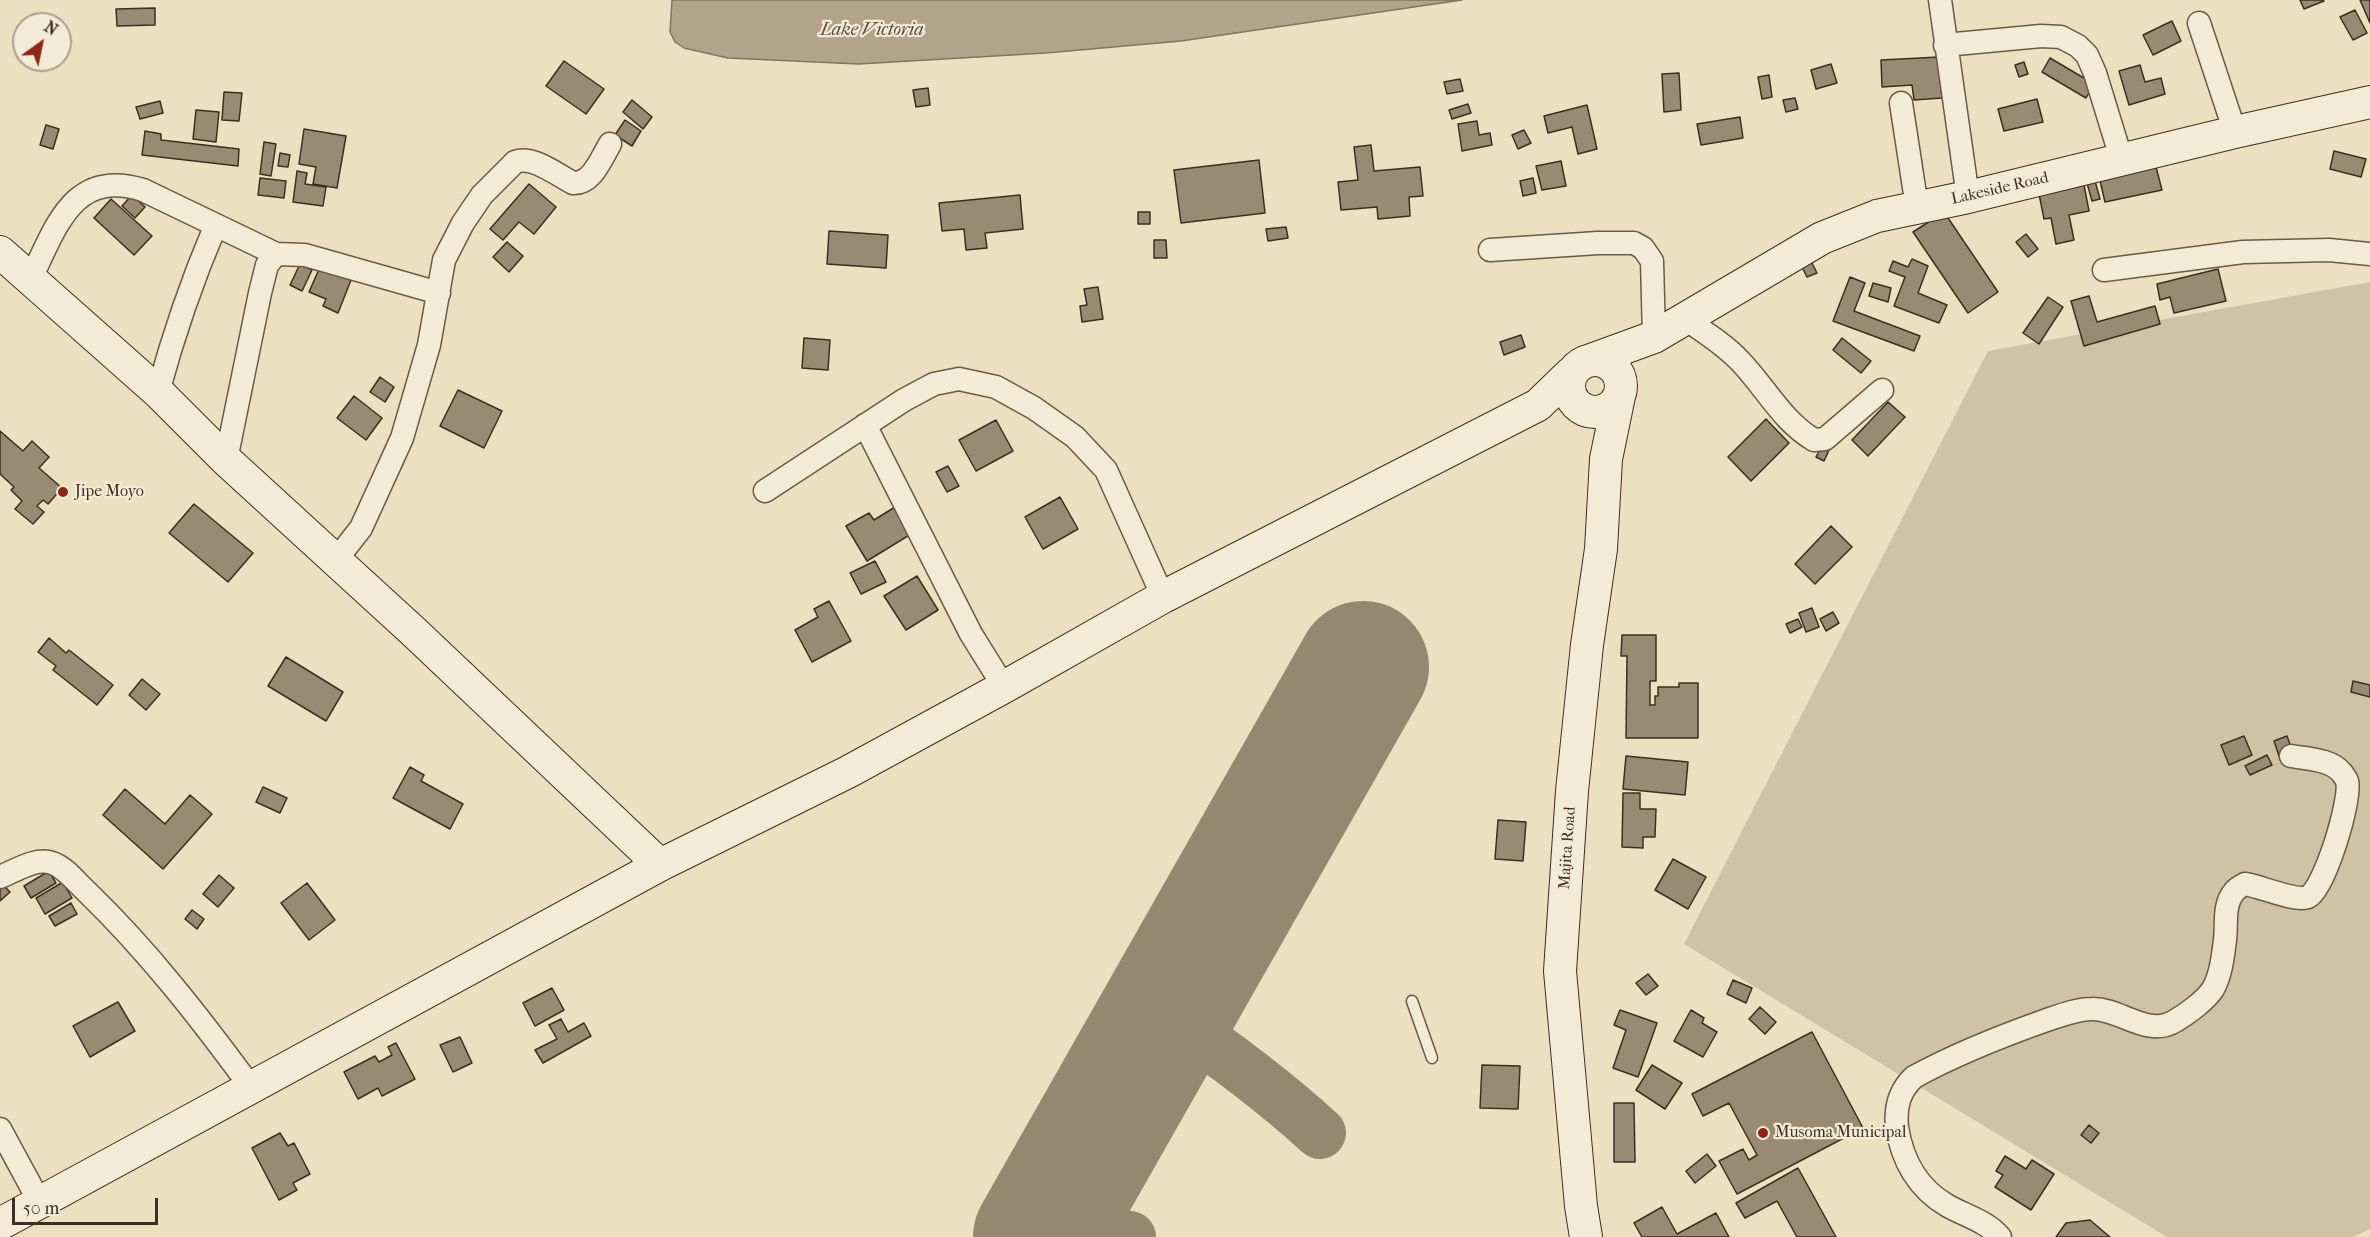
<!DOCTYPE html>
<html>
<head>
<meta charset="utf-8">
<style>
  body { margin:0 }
  #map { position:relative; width:2370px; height:1237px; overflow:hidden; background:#ede0c0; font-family:"IM FELL French Canon",serif }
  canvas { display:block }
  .north { position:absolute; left:12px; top:12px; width:60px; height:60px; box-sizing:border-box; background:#f3ebd6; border:2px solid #ab9f8d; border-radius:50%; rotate:33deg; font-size:16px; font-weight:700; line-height:24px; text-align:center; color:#3f2e20 }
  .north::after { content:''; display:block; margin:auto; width:21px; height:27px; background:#8f2418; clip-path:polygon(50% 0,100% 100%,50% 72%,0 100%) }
  .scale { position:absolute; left:12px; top:1198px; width:146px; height:27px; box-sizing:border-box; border:3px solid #3f2e20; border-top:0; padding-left:8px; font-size:18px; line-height:21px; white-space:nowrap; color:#3f2e20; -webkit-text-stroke:4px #f3ebd6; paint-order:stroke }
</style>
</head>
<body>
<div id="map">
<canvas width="2370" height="1237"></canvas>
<div class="north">N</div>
<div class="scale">50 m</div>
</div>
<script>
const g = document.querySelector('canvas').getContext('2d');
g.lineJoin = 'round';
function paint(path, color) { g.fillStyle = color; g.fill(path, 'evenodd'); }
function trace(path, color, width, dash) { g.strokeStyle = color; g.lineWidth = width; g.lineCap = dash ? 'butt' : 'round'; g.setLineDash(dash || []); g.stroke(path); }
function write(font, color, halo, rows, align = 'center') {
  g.font = font + ' "IM FELL French Canon",serif'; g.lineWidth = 4.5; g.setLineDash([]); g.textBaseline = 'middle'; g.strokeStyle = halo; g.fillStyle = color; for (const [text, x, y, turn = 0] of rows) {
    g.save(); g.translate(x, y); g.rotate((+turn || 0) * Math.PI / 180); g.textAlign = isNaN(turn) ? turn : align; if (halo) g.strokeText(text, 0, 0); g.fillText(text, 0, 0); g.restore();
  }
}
paint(new Path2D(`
  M2370 282V1229L2353 1237H2167L1684 944 1988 351Z`), '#cfc2a5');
const water = new Path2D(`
  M672 0H1462L1181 41 1046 53 859 64 728 58 684 48 675 42 670 32Z`);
paint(water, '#b2a38a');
trace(water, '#847460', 1.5);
trace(new Path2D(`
  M1166 1014C1219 1050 1273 1090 1320 1133
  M1066 1237 1107 1234 1130 1237`), '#968770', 52);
trace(new Path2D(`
  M1039 1237 1363 667`), '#968770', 132);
const building = new Path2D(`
  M2300 0H2323L2324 1 2304 9Z
  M2360 0H2370V23Z
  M155 8V25L117 26 116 9Z
  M2355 10 2367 33 2353 40 2340 17Z
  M2172 21 2181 41 2153 55 2143 35Z
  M1939 57 1942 98 1914 100 1912 85 1882 87 1881 60Z
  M2050 58 2094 84 2086 98 2042 72Z
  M564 61 604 89 586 114 546 86Z
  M2024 62 2028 74 2019 77 2015 65Z
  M1831 64 1837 83 1816 89 1811 70Z
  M2140 65 2145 82 2161 78 2165 94 2129 105 2119 71Z
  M1679 73 1681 110 1664 112 1662 74Z
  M1769 75 1772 97 1762 99 1758 77Z
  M1460 79 1463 91 1447 94 1444 82Z
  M928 88 930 105 916 107 913 90Z
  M224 92 242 93 239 121 222 120Z
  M1795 98 1798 109 1786 112 1783 100Z
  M2037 99 2043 122 2004 131 1998 109Z
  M632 100 652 117 643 129 623 112Z
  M160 101 163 113 140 119 136 107Z
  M1468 104 1471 113 1452 119 1449 110Z
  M1587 105 1597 149 1578 154 1572 127 1548 133 1544 116Z
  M196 110 219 112 216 142 193 139Z
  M1740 117 1743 138 1701 145 1697 124Z
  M625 120 641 131 632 146 615 135Z
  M1477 121 1479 135 1490 133 1492 145 1462 151 1458 124Z
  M46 125 59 129 53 149 40 145Z
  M304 129 346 136 337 188 313 184 316 167 299 164Z
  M1524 130 1531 143 1518 149 1512 135Z
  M145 131 161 134V140L239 149 238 166 142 155Z
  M264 142 276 144 271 176 260 174Z
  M1371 145 1374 171 1420 167 1423 196 1409 197 1410 216 1378 219 1377 207 1341 210 1338 182 1358 180 1354 147Z
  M2334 151 2366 159 2361 177 2330 169Z
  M280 153 290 155 288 167 278 166Z
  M1259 160 1265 213 1181 223 1174 170Z
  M1561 161 1566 186 1542 190 1536 166Z
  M2155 163 2162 190 2105 202 2099 176Z
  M297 171 307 173 305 184 326 187 323 206 293 202Z
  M260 178 286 181 284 198 258 195Z
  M1533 178 1536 193 1523 196 1520 181Z
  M2095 181 2100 199 2092 201 2087 183Z
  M529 184 556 207 534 234 519 222 503 240 490 229Z
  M2084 185 2089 211 2069 215 2074 240 2056 244 2051 218 2044 219 2039 194Z
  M132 195 145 207 135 218 122 206Z
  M1020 195 1023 229 985 233 987 248 966 250 964 229 942 231 939 203Z
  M111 199 152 236 134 255 94 218Z
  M1138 212H1150V224H1138Z
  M1944 212 1998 292 1968 313 1913 232Z
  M1286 227 1288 238 1268 241 1266 229Z
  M829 231 888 235 886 268 827 264Z
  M2026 234 2038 249 2028 257 2016 242Z
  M1154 240H1166L1167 258H1154Z
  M507 242 523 256 509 272 493 257Z
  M1810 259 1817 273 1807 277 1800 263Z
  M1912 259 1928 266 1918 293 1947 305 1939 323 1894 306 1905 277 1889 271 1893 261 1908 267Z
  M300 264 312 270 302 291 290 285Z
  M320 267 351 280 338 313 323 306 326 299 309 292Z
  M2218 269 2226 301 2174 313 2170 297 2160 300 2157 284Z
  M1850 277 1865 283 1854 311 1920 336 1914 351 1833 321Z
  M1873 283 1891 288 1888 302 1869 296Z
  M1098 287 1103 319 1082 322 1080 306 1087 305 1084 289Z
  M2089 296 2097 322 2155 306 2160 324 2084 346 2071 301Z
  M2048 297 2063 307 2039 344 2023 333Z
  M1521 335 1525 347 1504 355 1500 342Z
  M804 338 830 340 828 370 802 368Z
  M1842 338 1871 361 1861 373 1833 350Z
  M380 377 394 387 385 402 370 392Z
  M458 390 502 411 484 448 440 426Z
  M354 396 382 418 366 440 337 418Z
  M1888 402 1905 417 1868 456 1852 440Z
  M1766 419 1789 443 1751 481 1728 457Z
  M996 420 1013 451 976 471 959 440Z
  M0 431 23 451 32 441 49 457 39 468 62 488 48 504 43 500 37 506 44 512 33 524 15 509 22 501 11 490 14 487 0 474Z
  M1823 444 1830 448 1824 461 1816 457Z
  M948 466 959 486 947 492 936 472Z
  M1060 497 1078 529 1043 549 1025 517Z
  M194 504 253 553 228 582 169 533Z
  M895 507 911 534 867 561 846 526 869 513 874 520Z
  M1831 526 1852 547 1815 584 1795 564Z
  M875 561 886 582 861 594 850 573Z
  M917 576 938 610 906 630 884 596Z
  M829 601 851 641 812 662 795 630 818 617 814 609Z
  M1812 608 1819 627 1806 632 1799 613Z
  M1833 612 1839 623 1826 631 1820 619Z
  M1798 619 1802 627 1790 633 1786 624Z
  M1622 635H1656V681H1650V705H1655V696H1658V687H1679V683H1698V738H1626L1627 656H1621Z
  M49 638 66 653 69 650 113 685 97 705 53 670 56 666 38 652Z
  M286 657 343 692 326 721 268 686Z
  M142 679 160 694 146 710 129 695Z
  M2353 681 2370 685V697L2351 692Z
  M2244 736 2252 755 2229 765 2221 745Z
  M2287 736 2293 753 2280 759 2274 741Z
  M2267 755 2272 765 2250 775 2245 766Z
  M1626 756 1688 762 1685 795 1623 789Z
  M410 767 424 775 421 781 463 804 450 829 393 798Z
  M263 787 287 798 280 813 256 802Z
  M125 789 165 824 190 795 212 814 163 869 103 815Z
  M1623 793H1640V809H1656L1655 837H1643V848L1622 847Z
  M1498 820 1526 822 1523 861 1495 859Z
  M1673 859 1706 877 1688 909 1655 890Z
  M49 871 56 883 31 898 24 886Z
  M219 875 234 888 218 907 203 894Z
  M63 882 72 898 45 914 36 898Z
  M307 883 335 920 309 940 281 903Z
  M4 886 10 892 0 901V889Z
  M71 903 77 914 55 926 49 916Z
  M192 910 204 919 197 929 185 919Z
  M1648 974 1658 986 1646 995 1636 983Z
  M1733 980 1752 988 1746 1003 1727 994Z
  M552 988 564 1010 535 1026 523 1003Z
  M118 1002 135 1031 90 1057 73 1026Z
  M1760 1007 1776 1022 1765 1034 1749 1019Z
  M1620 1010 1657 1023 1638 1077 1613 1068 1626 1030 1614 1025Z
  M1691 1010 1704 1018 1702 1023 1717 1032 1703 1057 1674 1041Z
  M561 1019 568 1032 584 1023 591 1036 543 1063 535 1050 557 1039 549 1025Z
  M1812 1032 1863 1128 1737 1194 1719 1161 1743 1149 1749 1160 1757 1155 1729 1103 1703 1116 1692 1094Z
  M460 1037 472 1063 453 1072 440 1045Z
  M396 1043 415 1079 382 1096 378 1088 358 1099 344 1072 375 1056 379 1062 392 1055 388 1047Z
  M1482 1065 1520 1066 1518 1109 1480 1108Z
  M1652 1065 1682 1083 1665 1109 1636 1090Z
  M1614 1103H1634L1635 1162H1614Z
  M2089 1125 2099 1133 2091 1143 2081 1135Z
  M280 1133 288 1146 294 1143 310 1174 293 1183 297 1190 279 1200 252 1148Z
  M1707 1154 1716 1166 1695 1183 1686 1171Z
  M2005 1156 2026 1169 2032 1160 2054 1174 2031 1210 1995 1187 2003 1175 1996 1171Z
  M1798 1168 1836 1237H1797L1777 1201 1745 1218 1736 1203Z
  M1662 1207 1677 1234 1716 1213 1729 1237H1642L1634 1223Z
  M2090 1220 2110 1237H2056L2066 1223Z`);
paint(building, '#998b73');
trace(building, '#3f2e20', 1.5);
const lane = new Path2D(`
  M1412 1001 1432 1058`);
const street = new Path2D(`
  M1940 0 1968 197
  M2199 23 2235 132
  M1945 45 2041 36 2061 37 2078 46 2087 55 2095 73 2122 161
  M1901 103 1917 207
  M1490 250 1598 243H1634L1643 248 1652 261 1654 337
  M2104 270 2243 252 2329 250 2370 254
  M30 280C56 228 72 168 143 190L276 254
  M1684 318C1703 331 1724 344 1740 361 1766 388 1782 421 1814 440L1825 439 1882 390
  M158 392C174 333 191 283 215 227
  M865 425 971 634 1004 687
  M226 460 260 293 267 265 276 254 305 255 439 293
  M765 491 904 400 934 384 959 379 996 387 1034 408 1075 437 1106 470 1163 597
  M336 560 361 528 402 438 429 345 444 260 463 223 482 195 515 162C533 155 557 175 573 183 592 184 601 159 610 144
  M0 877C15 871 36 857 52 863 65 867 77 883 87 892 148 951 200 1018 250 1086
  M0 1129 39 1201
  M2000 1237C1986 1221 1966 1216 1948 1206 1918 1189 1902 1160 1897 1127 1895 1107 1899 1091 1914 1077 1956 1054 1999 1037 2044 1021 2059 1016 2076 1009 2092 1009 2120 1008 2147 1038 2175 1021 2187 1014 2205 1001 2213 989 2221 975 2223 956 2225 940 2227 925 2223 905 2234 892 2237 888 2241 886 2245 884 2260 886 2295 902 2308 897 2324 890 2352 799 2347 781 2346 778 2344 776 2342 773 2331 759 2307 759 2291 756`);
const secondary = new Path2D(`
  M0 252 158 392 226 460 414 632 660 865
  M1569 386a26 26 0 1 1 52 0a26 26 0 1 1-52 0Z
  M1591 360 1654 337 1822 238 1877 216 1968 197 2235 132 2370 102
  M0 1224 660 865 848 772 1004 687 1163 597 1538 405 1571 373
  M1586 1237 1581 1206 1560 971 1572 791 1587 645 1601 549 1606 459 1619 396`);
trace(lane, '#6a5a48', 13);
trace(street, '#6a5a48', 25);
trace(secondary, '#3f2e20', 34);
trace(lane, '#f3ebd6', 10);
trace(street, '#f3ebd6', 22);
trace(secondary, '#f3ebd6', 32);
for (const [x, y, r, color] of [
  [63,492,6,"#8f2418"],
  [1763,1133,6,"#8f2418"]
]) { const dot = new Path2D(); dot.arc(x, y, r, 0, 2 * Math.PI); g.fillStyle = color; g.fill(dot); trace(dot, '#f3ebd6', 2); }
write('16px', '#3f2e20', '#f3ebd6', [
  ["Lakeside Road",2000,189,-13],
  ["Majita Road",1568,848,-86]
]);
write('16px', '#3f2e20', '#f3ebd6', [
  ["Jipe Moyo",75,492],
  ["Musoma Municipal",1775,1133]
], 'left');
write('italic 18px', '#5c4b3a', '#f3ebd6', [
  ["Lake Victoria",872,31]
]);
</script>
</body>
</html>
